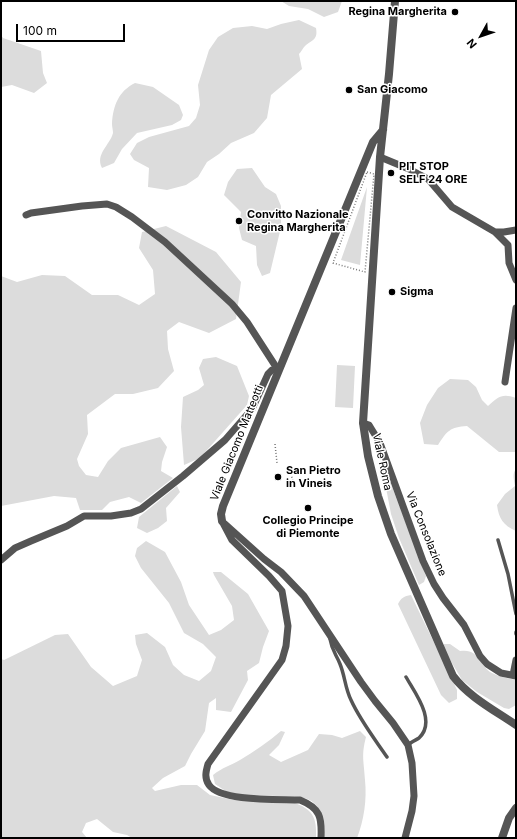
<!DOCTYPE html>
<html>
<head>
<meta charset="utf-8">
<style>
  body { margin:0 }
  #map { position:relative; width:517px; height:839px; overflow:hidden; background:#fff; font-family:Inter,sans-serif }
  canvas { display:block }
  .frame { position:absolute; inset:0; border:2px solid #000; pointer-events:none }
  .north { position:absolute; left:461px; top:16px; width:40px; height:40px; -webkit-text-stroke:3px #fff; paint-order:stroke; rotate:230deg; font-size:11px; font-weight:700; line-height:16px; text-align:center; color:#000 }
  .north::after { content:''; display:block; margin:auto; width:14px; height:18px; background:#000; clip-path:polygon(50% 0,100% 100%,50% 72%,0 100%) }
  .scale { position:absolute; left:16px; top:24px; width:109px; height:18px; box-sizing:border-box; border:2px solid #000; border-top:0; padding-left:5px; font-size:12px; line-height:14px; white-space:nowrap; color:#000; -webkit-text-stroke:3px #fff; paint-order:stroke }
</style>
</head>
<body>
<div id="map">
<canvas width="517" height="839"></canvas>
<div class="frame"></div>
<div class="north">N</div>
<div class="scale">100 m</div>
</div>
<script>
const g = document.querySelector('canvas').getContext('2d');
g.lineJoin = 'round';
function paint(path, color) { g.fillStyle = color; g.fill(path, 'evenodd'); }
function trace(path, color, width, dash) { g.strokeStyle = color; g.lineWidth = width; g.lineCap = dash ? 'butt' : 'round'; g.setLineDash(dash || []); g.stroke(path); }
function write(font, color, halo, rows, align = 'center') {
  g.font = font + ' Inter,sans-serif'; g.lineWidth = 3; g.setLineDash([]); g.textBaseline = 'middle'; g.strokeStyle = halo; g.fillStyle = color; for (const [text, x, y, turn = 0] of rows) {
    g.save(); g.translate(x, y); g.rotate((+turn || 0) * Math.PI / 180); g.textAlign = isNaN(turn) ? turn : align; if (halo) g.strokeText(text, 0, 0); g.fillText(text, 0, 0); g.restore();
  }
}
paint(new Path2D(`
  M281 1H342L338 12 324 17 308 9 289 6Z
  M299 20 316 28C318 40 313 39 305 46 303 48 301 52 299 54L302 69 271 95 267 118 254 133 231 143 219 154 207 162 198 177 186 185 167 190 148 187 149 168 134 160 130 154 137 143 149 137 189 126 196 118 200 105 198 85 209 50 218 37 233 28 252 26 267 29 281 24Z
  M1 35 3 38 41 51 43 73 47 83 34 93 12 85 1 87Z
  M135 83 153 87 179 105 183 115 181 120 172 125 137 133 122 149 114 163 102 168C95 154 110 145 113 133 113 130 112 127 112 124 113 105 119 91 135 83Z
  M252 168 265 187 276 194 281 206V227L270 273 262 276 257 265 256 246 242 240 239 228 241 212 224 195 228 182 237 169Z
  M367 187 360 265 341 260Z
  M166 226 216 252 241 282 236 319 209 333 179 322 167 331 168 349 174 371 158 388 133 394H115L87 415 88 434 77 459 79 466 86 475 98 477 108 461 121 448 160 437 167 447 162 462 161 471 173 478 141 503 129 497 110 502 102 510H80L76 498 54 496 1 506V276L17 282 42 275 65 276 92 295H118L139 305 155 294 153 270 139 248 142 232Z
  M216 357 237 366 249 396 247 405 200 458 184 465 181 427 183 397 198 390 204 385 199 368 203 359Z
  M337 365 355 366 353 408 335 407Z
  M450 379 468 380 476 387 482 400 488 406C498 397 502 393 516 398V452H499L467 426C450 427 447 431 438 445L424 444 420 423 427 405 438 388Z
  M382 462 383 463 426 576 424 582 419 585 399 538 391 514 387 493 379 465Z
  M516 469V531C503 525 499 519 497 505L505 494 515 486C514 480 512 473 516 469Z
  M177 486 180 492 166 508 167 521 158 528 147 533 137 528 139 517Z
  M146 541 165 552 181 582 189 605 209 635 221 630 234 620 232 606 214 575 213 572H221L248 594 269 631 263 647 259 663 247 671 248 680 231 712 216 710V698L209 703 205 731 191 754 185 766 163 778 152 788 155 791 181 785H197L210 795 234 800 292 802C313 809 317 817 316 838H132L127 835 113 832 97 819 86 823 82 832 87 838H1V659L4 660 55 635 68 634 91 667 113 686 137 676 142 660 136 644 135 635 147 633 165 647 173 665 184 675 199 681 211 671 216 657 203 644 184 633 169 603 141 568 135 556 137 548Z
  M411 595 457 690V699L449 703 441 695 398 604C401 598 404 596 411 595Z
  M444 644H450L460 651C480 648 478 665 492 673 499 677 508 678 516 680V705L509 709 504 708 477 692 462 680 443 648Z
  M281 731 285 732 279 745 269 755 281 762 308 750 319 734 332 735 342 738 360 731 366 737C361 756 364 761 365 780 367 800 364 820 357 838H323C324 818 322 801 300 797L230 794 215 784 213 775C223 767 230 766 240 760 255 751 268 742 281 731Z`), '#dcdcdc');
trace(new Path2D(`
  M367 172 374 174 365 272 333 263Z
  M275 444 277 463
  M290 471 293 481`), '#777', 1.5, [1, 2]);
trace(new Path2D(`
  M498 540 508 574 516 614
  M516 632V634
  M330 639C332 651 336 654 340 664 345 676 345 688 351 700 360 720 374 738 387 757
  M406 677C415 693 437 721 419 738 416 740 411 742 408 745`), '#555', 3.5);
trace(new Path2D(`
  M380 157 409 169 428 179 452 207 495 232H504L516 230
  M495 232 508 245 509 263 516 280
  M505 382 516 308
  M363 423 369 425 380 443 423 561 434 584 443 598 464 625 480 656 487 664 501 673 516 676
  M222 521 232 540 269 576 282 591 288 626 286 646 282 660 208 764C206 771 204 778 209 785 221 802 280 799 300 800 320 808 322 817 321 838
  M225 524 264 559 281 572 304 596 361 682 375 701 393 723 408 745 412 763 414 796 412 811 405 838
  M1 560 15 548 31 541 67 526 84 516H111L131 513 141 509 183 476 225 440 252 409 268 374 272 370H278L247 322 232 304 165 242 132 217 116 207 107 204 82 206 31 213 26 215
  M513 675 516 660`), '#555', 7);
trace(new Path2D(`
  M395 1 389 74 380 157 363 423 368 456 378 496 391 534 453 676C469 697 494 710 516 725
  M222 521 221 514 223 506 373 142 383 130
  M502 838 509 818 516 808`), '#555', 8);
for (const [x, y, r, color] of [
  [455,12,4,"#000"],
  [349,90,4,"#000"],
  [391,173,4,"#000"],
  [239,221,4,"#000"],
  [392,292,4,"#000"],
  [278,477,4,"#000"],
  [308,508,4,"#000"]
]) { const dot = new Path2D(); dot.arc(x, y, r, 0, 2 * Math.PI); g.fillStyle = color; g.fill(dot); trace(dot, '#fff', 1.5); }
write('bold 11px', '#000', '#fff', [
  ["Regina Margherita",447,12,"right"],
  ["San Giacomo",357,90],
  ["PIT STOP",399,167],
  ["SELF 24 ORE",399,180],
  ["Convitto Nazionale",247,215],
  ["Regina Margherita",247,228],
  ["Sigma",400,292],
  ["San Pietro",286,471],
  ["in Vineis",286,484],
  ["Collegio Principe",308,521,"center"],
  ["di Piemonte",308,534,"center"]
], 'left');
write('11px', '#000', '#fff', [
  ["Viale Giacomo Matteotti",237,443,-68],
  ["Viale Roma",382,462,78],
  ["Via Consolazione",426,534,68]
]);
</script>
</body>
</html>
